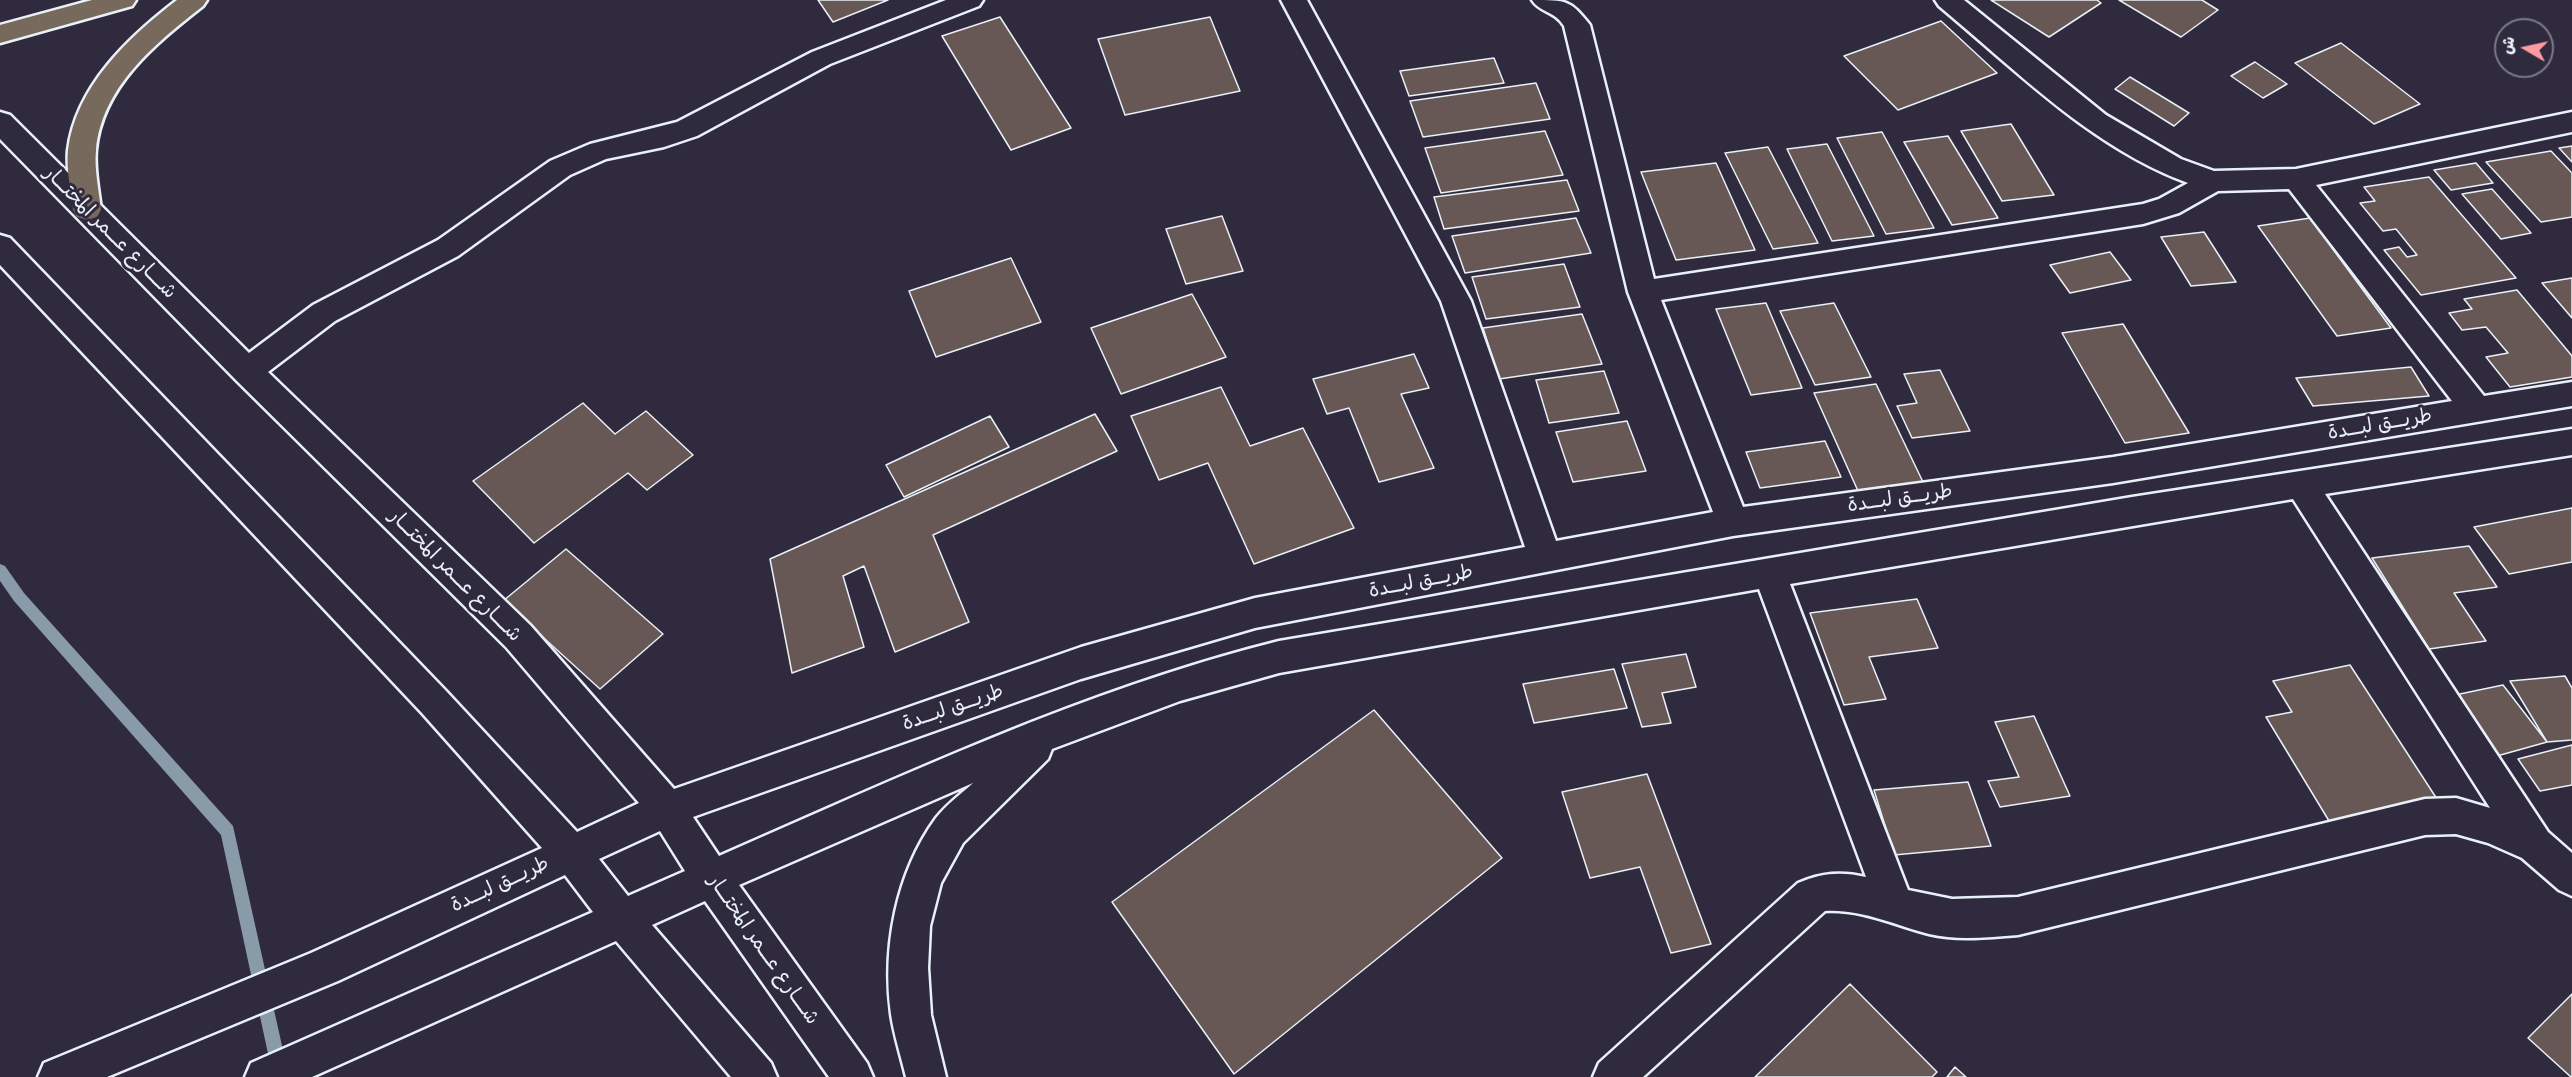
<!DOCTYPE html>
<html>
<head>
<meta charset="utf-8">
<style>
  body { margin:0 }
  #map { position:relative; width:2572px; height:1077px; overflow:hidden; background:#2f2a3d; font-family:Sriracha,"Playpen Sans Arabic",sans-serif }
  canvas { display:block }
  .north { position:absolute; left:2494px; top:18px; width:60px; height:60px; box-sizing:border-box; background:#2f2a3d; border:2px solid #797a88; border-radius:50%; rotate:279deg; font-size:16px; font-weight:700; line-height:24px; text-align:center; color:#e8f1f8 }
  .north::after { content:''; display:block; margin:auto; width:21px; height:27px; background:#ff9aa2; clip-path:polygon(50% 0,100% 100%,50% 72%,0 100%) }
</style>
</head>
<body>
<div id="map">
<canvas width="2572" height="1077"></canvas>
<div class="north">ش</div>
</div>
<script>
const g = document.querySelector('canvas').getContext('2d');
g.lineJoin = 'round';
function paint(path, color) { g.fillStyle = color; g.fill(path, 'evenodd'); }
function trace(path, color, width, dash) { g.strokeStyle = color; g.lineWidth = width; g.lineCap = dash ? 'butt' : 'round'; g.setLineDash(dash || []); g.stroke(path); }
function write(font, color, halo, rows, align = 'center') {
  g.font = font + ' Sriracha,"Playpen Sans Arabic",sans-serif'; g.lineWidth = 6; g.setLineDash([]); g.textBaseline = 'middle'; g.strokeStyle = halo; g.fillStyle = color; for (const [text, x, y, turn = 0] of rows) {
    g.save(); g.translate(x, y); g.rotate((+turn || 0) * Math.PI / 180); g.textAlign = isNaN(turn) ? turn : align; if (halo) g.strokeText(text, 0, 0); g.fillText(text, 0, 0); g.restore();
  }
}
paint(new Path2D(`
  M0 564 5 566 24 593 233 826 289 1077H273L221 835 14 601 0 581Z`), '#899ba8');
const building = new Path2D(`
  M818 0H888L833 22Z
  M1991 0H2097L2101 3 2049 37Z
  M2119 0H2202L2218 10 2181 37Z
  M1000 17 1071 128 1011 150 942 36Z
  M1210 17 1240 91 1125 115 1098 39Z
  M1941 21 1997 73 1898 110 1844 56Z
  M2341 43 2420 104 2374 124 2295 63Z
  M1494 58 1504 83 1409 96 1400 71Z
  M2255 62 2287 84 2263 98 2231 76Z
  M2130 77 2189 113 2174 126 2115 89Z
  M1536 83 1550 119 1423 137 1410 101Z
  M2011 124 2054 195 2002 201 1961 131Z
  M1545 131 1563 175 1441 193 1425 148Z
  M1882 132 1934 228 1886 234 1837 138Z
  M1948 136 1998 218 1952 225 1904 142Z
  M1827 144 1874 236 1832 241 1787 149Z
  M2572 146V162L2559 148Z
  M1768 147 1818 243 1773 249 1725 153Z
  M2551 151 2572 173V217L2541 222 2486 162Z
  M1716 163 1755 250 1676 260 1641 172Z
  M2476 163 2493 183 2451 190 2434 170Z
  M2429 177 2516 278 2421 295 2384 250 2399 247 2407 257 2417 255 2396 229 2383 231 2360 203 2375 201 2364 187Z
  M1567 180 1579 211 1444 229 1434 197Z
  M2492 189 2531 233 2501 239 2462 194Z
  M1222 216 1243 271 1186 284 1166 229Z
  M1576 218 1591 253 1465 273 1452 236Z
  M2310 218 2391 328 2337 336 2258 226Z
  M2204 232 2236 282 2191 286 2161 237Z
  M2110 252 2131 280 2070 293 2050 265Z
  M1011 258 1041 322 936 357 909 291Z
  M1564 264 1580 307 1486 319 1472 277Z
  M2572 278V318L2542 283Z
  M2517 290 2572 356V377L2510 387 2486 357 2508 353 2486 327 2462 330 2449 313 2472 309 2464 299Z
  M1192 294 1226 357 1121 394 1091 328Z
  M1766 303 1802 388 1751 395 1716 309Z
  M1834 303 1871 377 1815 385 1780 311Z
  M1582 314 1602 364 1499 379 1483 328Z
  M2123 324 2189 433 2125 443 2062 333Z
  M1414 354 1429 388 1401 394 1434 468 1379 482 1349 408 1327 414 1313 379Z
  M2411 367 2429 396 2313 406 2296 378Z
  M1940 370 1970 431 1912 438 1897 406 1917 403 1904 374Z
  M1604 371 1619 413 1549 423 1536 380Z
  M1876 384 1923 482 1858 491 1814 393Z
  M1221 387 1250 446 1303 428 1354 528 1254 564 1208 463 1159 480 1131 416Z
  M583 403 615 434 646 411 693 455 647 490 628 473 534 543 473 481Z
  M1095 414 1117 451 933 535 969 622 895 652 864 566 843 576 864 647 792 673 770 559Z
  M990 416 1009 447 904 497 886 465Z
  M1627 421 1646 471 1573 482 1556 432Z
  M1825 441 1841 477 1760 488 1746 452Z
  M2572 508V562L2509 574 2474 527Z
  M2469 546 2497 587 2454 593 2486 641 2429 649 2372 558Z
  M566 549 663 634 600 689 503 601Z
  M1917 599 1938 648 1869 657 1886 699 1844 705 1810 613Z
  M1686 654 1696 687 1662 693 1671 723 1642 727 1622 664Z
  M2350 665 2448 816 2340 839 2266 717 2292 712 2273 681Z
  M1614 669 1627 708 1534 723 1523 684Z
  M2565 676 2572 688V740L2547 742 2510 681Z
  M2503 685 2547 742 2497 756 2455 695Z
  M1374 710 1502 858 1234 1074 1112 902Z
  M2034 716 2070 796 2000 807 1988 781 2019 777 1995 722Z
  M2572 745V785L2540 791 2518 759Z
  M1647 774 1711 944 1671 953 1640 867 1590 878 1562 792Z
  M1968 782 1991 846 1894 855 1874 790Z
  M1850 984 1937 1072 1932 1077H1755Z
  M2572 994V1077H2571L2528 1038Z
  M1955 1067 1966 1077H1947Z`);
paint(building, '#675855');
trace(building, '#e8f1f8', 1.5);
const minor = new Path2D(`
  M946 0H983L979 6 830 64 697 136 664 147 606 159 570 175 458 256 335 321 268 372 530 625 674 789 1081 647 1255 598 1525 547 1441 301 1281 0H1307L1471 301 1556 541 1713 512 1628 292 1564 26C1554 10 1540 13 1532 0 1567 0 1570 0 1590 25L1654 279 2143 204 2159 199 2188 183C2092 148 2016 70 1939 6L1935 0H1964L2106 115 2181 159 2214 171 2296 169 2572 112V132L2316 185 2484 396 2572 382V406L2113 483 1733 536 1255 628 1081 679 693 817 719 856C900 777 1086 689 1279 641L2132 497 2572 429V455L2325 494 2548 832 2572 853V896L2559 890 2522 858 2488 843 2456 834 2425 835 2018 935C1989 937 1958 941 1929 934 1894 925 1862 909 1825 911L1643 1077H1593L1599 1063 1798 883C1821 873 1841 871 1866 877L1759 589 1279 673 1180 701 1052 749 1048 759 963 843 941 883 930 926 928 968 931 1015 946 1077H906C901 1056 894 1035 891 1014 882 948 896 873 936 818 946 805 961 794 973 783L739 885 867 1063 873 1077H829L705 901 652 925 771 1063 777 1077H731L616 941 312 1077H245L251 1063 593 912 565 875 338 981 107 1077H38L44 1063 311 953 542 848 422 713 0 265V235L10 238 446 691 577 832 639 803 506 647 236 380 0 139V112L10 115 249 353 313 305 438 240 550 161 590 144 677 122 812 52ZM2289 189 2452 401 2113 457 1743 507 1661 300 2143 224 2179 213 2218 191ZM2293 499 2490 808 2456 798 2425 799 2018 897 1952 899 1908 890 1790 584ZM660 831 685 871 628 896 599 859Z`);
const major = new Path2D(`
  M92 0H136L132 6 0 43V25Z
  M177 0H207L203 6C156 43 102 86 96 150 94 170 99 190 101 210L97 217 87 220 77 217 73 210C71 190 66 170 68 150 76 86 129 37 177 0Z`);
trace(minor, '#e8f1f8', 5);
trace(major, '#e8f1f8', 5);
paint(minor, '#2f2a3d');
paint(major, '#77695c');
write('20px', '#e8f1f8', '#2f2a3d', [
  ["شــــارع عـــمر المختـــار",110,233,45],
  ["طريـــق لبـــدة",2380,425,-10],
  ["طريـــق لبـــدة",1900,499,-8],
  ["شــــارع عـــمر المختـــار",455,576,45],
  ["طريـــق لبـــدة",1421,582,-11],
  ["طريـــق لبـــدة",953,708,-19],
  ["طريـــق لبـــدة",500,885,-25],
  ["شــــارع عـــمر المختـــار",763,950,55]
]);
</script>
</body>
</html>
